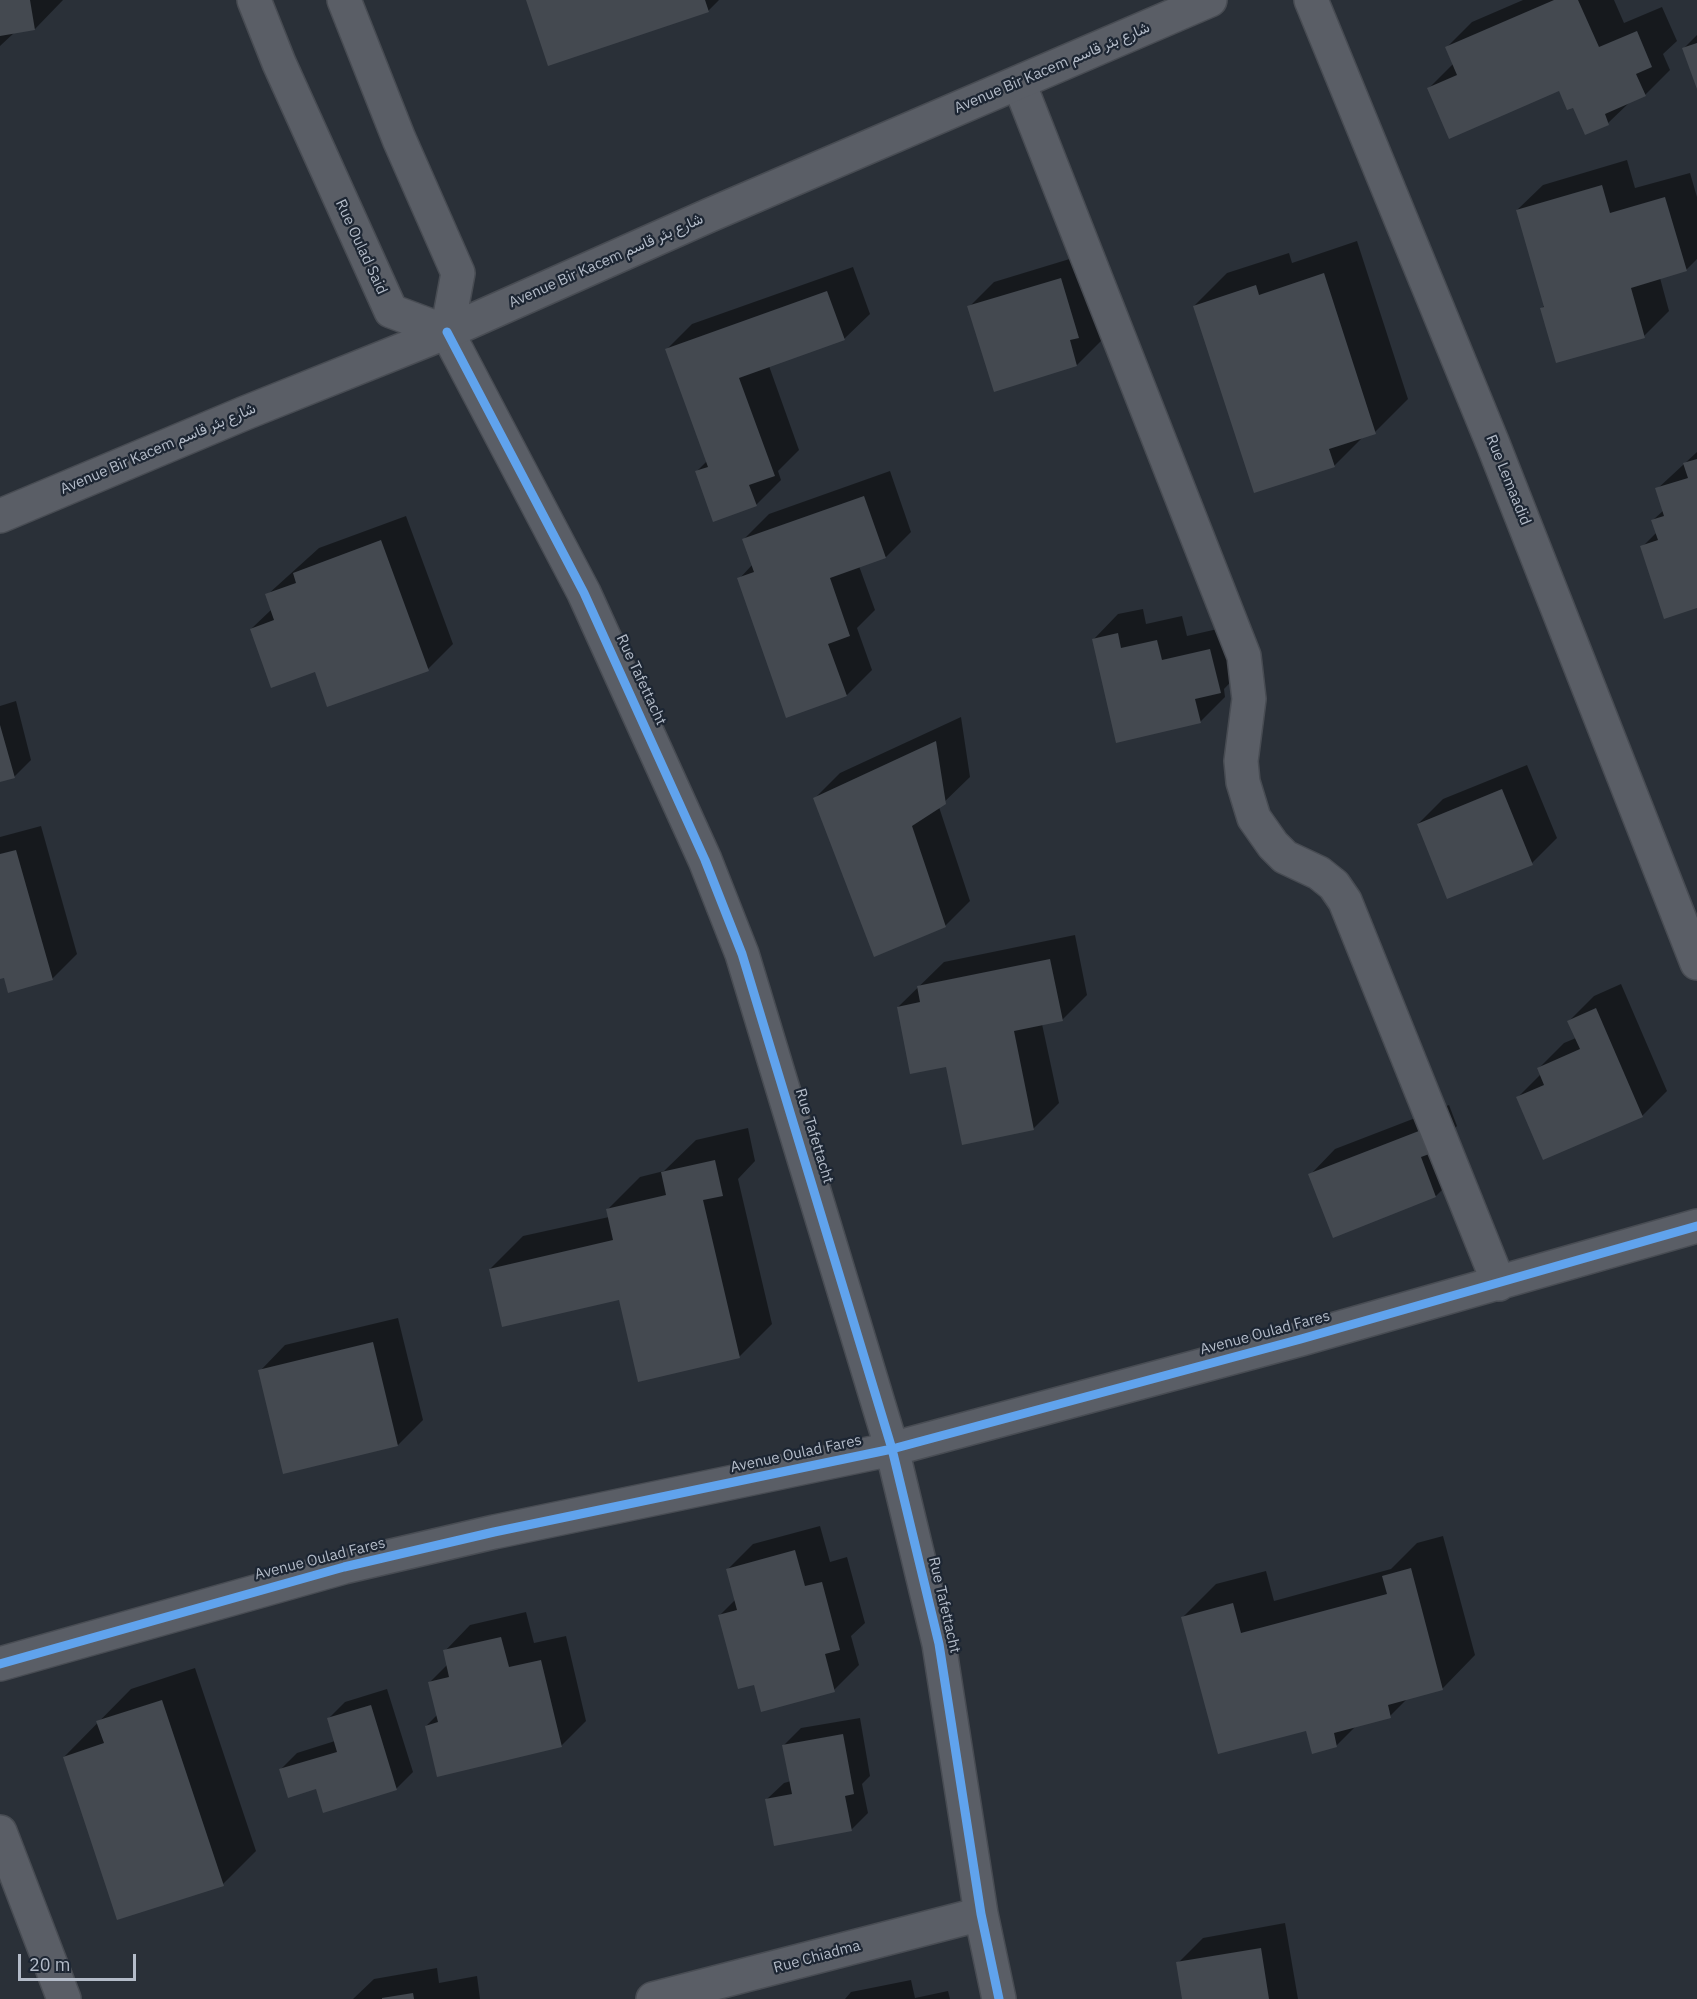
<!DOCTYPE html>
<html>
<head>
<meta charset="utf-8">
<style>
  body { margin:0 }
  #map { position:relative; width:1697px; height:1999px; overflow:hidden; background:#2a3038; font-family:"IBM Plex Sans",sans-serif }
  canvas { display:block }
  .scale { position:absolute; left:18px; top:1954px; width:118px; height:27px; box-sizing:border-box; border:3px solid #b4bcc9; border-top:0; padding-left:8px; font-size:18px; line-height:21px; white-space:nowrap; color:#b4bcc9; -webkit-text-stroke:4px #1d2633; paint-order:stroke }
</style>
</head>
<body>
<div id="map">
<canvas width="1697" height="1999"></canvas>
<div class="scale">20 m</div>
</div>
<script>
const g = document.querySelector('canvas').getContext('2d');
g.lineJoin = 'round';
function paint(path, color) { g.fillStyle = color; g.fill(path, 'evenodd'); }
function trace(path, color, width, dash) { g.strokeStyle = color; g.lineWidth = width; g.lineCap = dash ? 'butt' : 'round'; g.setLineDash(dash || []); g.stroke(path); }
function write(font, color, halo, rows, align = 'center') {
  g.font = font + ' "IBM Plex Sans",Vazirmatn,sans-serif'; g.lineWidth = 4.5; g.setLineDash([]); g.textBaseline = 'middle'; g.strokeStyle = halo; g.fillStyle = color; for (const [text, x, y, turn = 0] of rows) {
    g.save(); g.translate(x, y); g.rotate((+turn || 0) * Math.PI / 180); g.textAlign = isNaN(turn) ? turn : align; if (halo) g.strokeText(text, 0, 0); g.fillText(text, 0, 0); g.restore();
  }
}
paint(new Path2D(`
  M0 0H63L35 29 15 32 0 46Z
  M527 0H719L708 11Z
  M1523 0H1614L1624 23 1662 7 1677 41 1663 54 1670 70 1645 95 1630 102 1608 123 1573 106 1560 89 1429 88 1454 63 1447 47 1472 22Z
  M1697 35V86L1684 48Z
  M1627 160 1635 188 1690 173 1697 197V259L1686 270 1660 278 1669 311 1644 336 1542 308 1545 305 1517 210 1543 185Z
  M1357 241 1408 399 1375 432 1364 436 1334 466 1194 306 1227 273 1289 253 1292 263Z
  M1086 254 1096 319 1102 340 1077 365 969 307 994 282Z
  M853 267 870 314 844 339 769 366 799 450 778 471 781 480 756 505 697 471 707 461 667 349 692 324Z
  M1697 452V607L1642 547 1657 532 1653 520 1664 510 1657 489Z
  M890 471 911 532 886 557 859 566 875 610 857 628 872 670 847 695 787 716 739 579 753 564 744 539 769 514Z
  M406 516 453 644 428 669 316 670 251 629 272 609 267 595 319 548Z
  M1143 609 1146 624 1182 616 1187 636 1235 625 1245 667 1224 689 1225 697 1200 722 1093 640 1118 614Z
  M16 701 31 760 14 777 0 780V706Z
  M961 717 970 777 939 807 970 901 945 926 814 799 840 773Z
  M1527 765 1557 838 1532 863 1418 824 1443 799Z
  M41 826 77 954 52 979 0 978V837Z
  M1075 935 1087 995 1062 1020 1042 1024 1059 1103 1033 1129 947 1065 898 1007 944 962Z
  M1621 984 1667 1091 1642 1116 1517 1098 1541 1074 1539 1068 1564 1043 1576 1038 1569 1021 1594 996Z
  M1449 1105 1457 1126 1447 1136 1461 1171 1436 1196 1334 1236 1310 1175 1335 1149Z
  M748 1128 755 1161 738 1179 772 1324 739 1357 620 1298 490 1269 523 1236 609 1217 607 1210 640 1177 664 1171 696 1140Z
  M398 1318 423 1420 398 1445 260 1371 285 1345Z
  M820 1526 830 1562 847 1557 865 1623 851 1636 859 1665 834 1690 755 1683 719 1616 736 1599 728 1569 753 1544Z
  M1443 1536 1475 1655 1443 1688 1409 1697 1390 1716 1357 1725 1336 1746 1307 1729 1183 1617 1216 1584 1266 1571 1274 1601 1391 1569 1417 1543Z
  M526 1612 534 1643 566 1636 586 1721 561 1746 426 1726 437 1715 430 1682 448 1664 445 1651 470 1625Z
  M195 1668 256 1851 223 1884 64 1757 131 1689Z
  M387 1689 413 1772 396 1789 317 1787 280 1770 297 1753 335 1741 328 1719 345 1702Z
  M860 1718 870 1776 862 1784 868 1813 851 1830 767 1799 784 1783 791 1781 784 1745 801 1728Z
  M1285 1923 1298 1999H1184L1178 1963 1203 1938Z
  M437 1968 439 1983 477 1976 480 1999H353L374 1979Z
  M911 1980 915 1998 948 1991 950 1999H845L851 1992Z`), '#0007');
paint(new Path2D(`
  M0 0H30L35 30 0 36Z
  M526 0H705L709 12 548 66Z
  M1554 0H1578L1599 47 1637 31 1652 67 1636 74 1646 96 1605 114 1609 125 1585 135 1573 108 1567 110 1559 91 1449 139 1427 88 1457 75 1445 47Z
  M1697 43V89L1682 48Z
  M1602 185 1610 213 1665 197 1687 271 1631 288 1645 338 1556 363 1540 308 1544 307 1516 210Z
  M1324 273 1376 434 1329 449 1335 467 1254 493 1193 306 1256 285 1259 295Z
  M1061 278 1079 338 1070 340 1077 366 994 392 967 306Z
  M827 291 845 340 739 378 775 476 749 485 757 506 713 522 695 471 708 467 665 349Z
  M1697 459V608L1664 619 1640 546 1658 540 1651 520 1664 516 1655 488 1688 478 1683 463Z
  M864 496 886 558 830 578 850 636 828 644 847 696 786 718 737 578 754 572 742 539Z
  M381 540 429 671 327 707 315 672 271 688 250 629 274 620 265 594 296 583 293 573Z
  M1118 633 1121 648 1157 640 1162 660 1210 649 1221 693 1195 699 1201 723 1116 743 1092 639Z
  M0 725 15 778 0 782Z
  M936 741 946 804 912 826 946 927 874 957 813 798Z
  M1502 789 1533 865 1447 899 1417 824Z
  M16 850 53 980 8 993 4 978 0 979V854Z
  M1050 959 1063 1021 1014 1031 1034 1130 962 1145 946 1067 910 1074 897 1007 920 1002 917 986Z
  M1596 1008 1643 1117 1543 1160 1516 1097 1544 1085 1537 1068 1580 1049 1567 1021Z
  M1424 1129 1432 1153 1421 1157 1436 1197 1333 1238 1308 1174Z
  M715 1160 723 1196 703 1200 740 1358 638 1382 619 1300 502 1327 489 1269 613 1240 606 1209 666 1195 661 1172Z
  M373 1342 398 1446 283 1474 258 1370Z
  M795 1550 805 1586 822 1582 840 1650 825 1654 835 1692 761 1712 754 1685 738 1689 718 1615 737 1610 726 1569Z
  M1411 1568 1443 1690 1388 1705 1391 1718 1334 1733 1337 1747 1312 1754 1306 1731 1218 1754 1181 1617 1233 1603 1241 1633 1387 1594 1382 1576Z
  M501 1637 509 1667 541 1660 562 1747 437 1777 425 1726 438 1722 428 1682 449 1677 443 1650Z
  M162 1700 224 1886 117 1920 63 1757 104 1743 96 1721Z
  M371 1705 397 1790 323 1813 316 1789 288 1798 279 1769 337 1752 327 1718Z
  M843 1734 854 1794 845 1796 852 1831 774 1846 765 1799 792 1794 782 1745Z
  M1261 1948 1269 1999H1182L1176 1962Z
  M413 1993 414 1999H382V1998Z`), '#444950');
const minor = new Path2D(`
  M1311 0 1493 444 1697 963
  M1019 83 1244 656 1249 699 1241 761 1243 782 1254 818 1273 845 1285 857 1319 873 1334 885 1345 901 1499 1284
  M447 332 584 593 705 860 742 954 892 1449 939 1644 981 1914 999 1999
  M0 1664 344 1567 494 1532 892 1449 1301 1339 1697 1226
  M0 1832 64 1999
  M653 1999 981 1914`);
const tertiary = new Path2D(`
  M254 0 279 63 391 311 447 332 458 273 399 139 344 0
  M0 516 245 413 447 332 710 215 1210 0`);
trace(minor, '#484c53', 36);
trace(tertiary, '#484c53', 36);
trace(minor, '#5a5e66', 33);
trace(tertiary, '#5a5e66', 33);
trace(new Path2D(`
  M447 332 584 593 705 860 742 954 892 1449 939 1644 981 1914 999 1999
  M0 1664 344 1567 494 1532 892 1449 1301 1339 1697 1226`), '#60a3ed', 9);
write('15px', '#b4bcc9', '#1d2633', [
  ["Avenue Bir Kacem شارع بئر قاسم",1052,68,-23],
  ["Rue Oulad Said",361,247,65],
  ["Avenue Bir Kacem شارع بئر قاسم",606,261,-24],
  ["Avenue Bir Kacem شارع بئر قاسم",158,449,-23],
  ["Rue Lemaadid",1508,480,68],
  ["Rue Tafettacht",641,680,65],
  ["Rue Tafettacht",814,1136,73],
  ["Avenue Oulad Fares",1265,1333,-15],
  ["Avenue Oulad Fares",796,1454,-12],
  ["Avenue Oulad Fares",320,1559,-14],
  ["Rue Tafettacht",944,1605,77],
  ["Rue Chiadma",817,1957,-15]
]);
</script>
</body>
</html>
